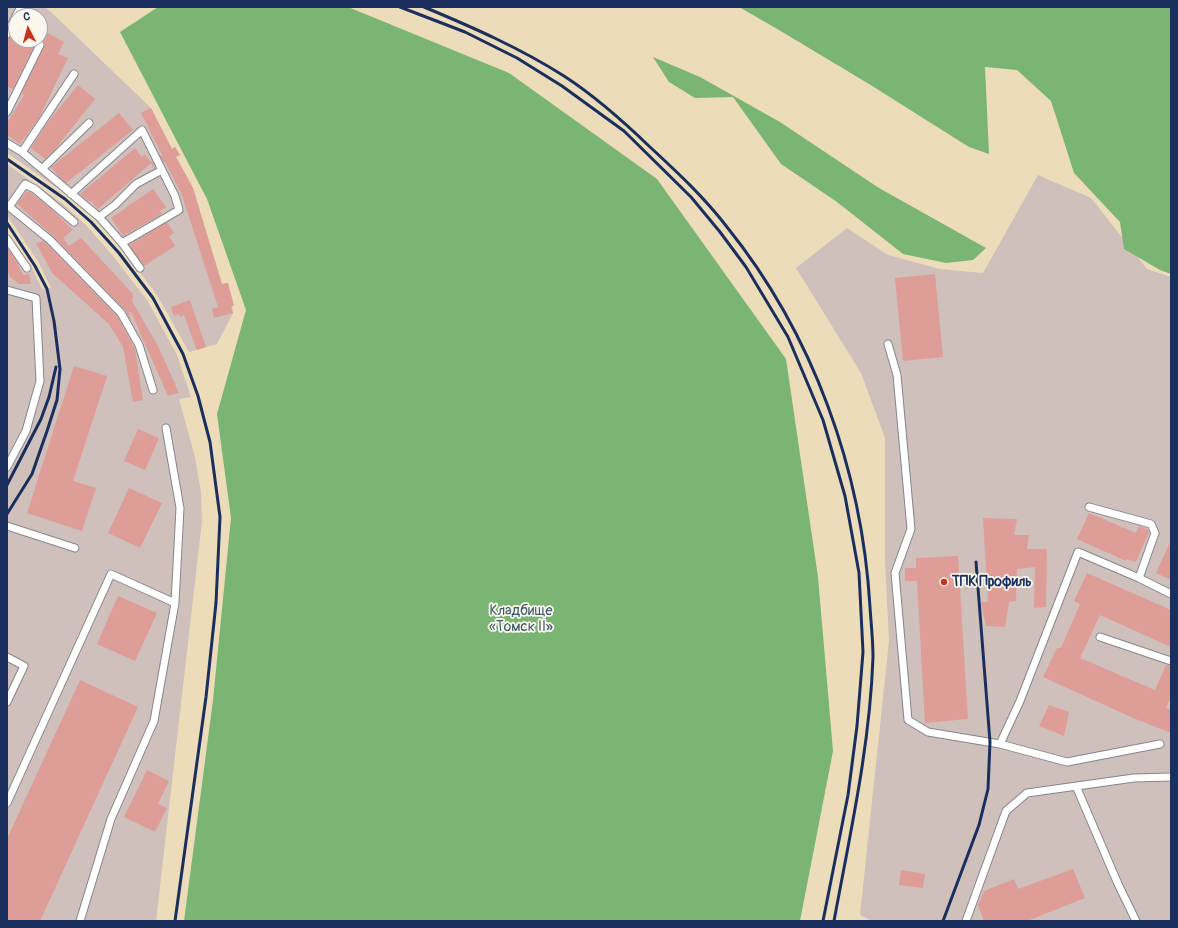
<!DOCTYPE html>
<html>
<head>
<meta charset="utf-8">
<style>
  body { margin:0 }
  #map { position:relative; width:1178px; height:928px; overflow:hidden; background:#eddcba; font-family:Pangolin,sans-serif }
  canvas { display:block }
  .frame { position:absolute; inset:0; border:8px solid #1b2f5e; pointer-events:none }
  .north { position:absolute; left:8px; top:8px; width:40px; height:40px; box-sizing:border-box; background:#fbf7ec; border:1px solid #a1a7b3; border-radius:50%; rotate:354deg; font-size:11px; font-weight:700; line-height:16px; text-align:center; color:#1b2f5e }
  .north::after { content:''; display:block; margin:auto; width:14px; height:18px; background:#c8321e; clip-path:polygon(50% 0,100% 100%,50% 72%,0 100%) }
</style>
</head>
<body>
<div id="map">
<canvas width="1178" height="928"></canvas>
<div class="frame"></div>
<div class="north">С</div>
</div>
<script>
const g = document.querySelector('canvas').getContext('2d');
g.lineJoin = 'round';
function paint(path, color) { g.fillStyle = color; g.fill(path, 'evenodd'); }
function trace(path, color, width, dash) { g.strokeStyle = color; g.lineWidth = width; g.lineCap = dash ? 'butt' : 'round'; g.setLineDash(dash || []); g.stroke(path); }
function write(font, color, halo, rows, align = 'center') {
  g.font = font + ' Pangolin,sans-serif'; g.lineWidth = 3.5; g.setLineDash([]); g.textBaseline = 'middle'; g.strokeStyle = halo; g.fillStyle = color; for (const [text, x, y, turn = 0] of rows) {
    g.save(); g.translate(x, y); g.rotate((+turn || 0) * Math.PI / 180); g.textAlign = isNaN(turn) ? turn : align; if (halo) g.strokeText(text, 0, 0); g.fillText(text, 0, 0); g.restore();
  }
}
paint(new Path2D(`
  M7 7H44L51 12 151 108 172 149 175 147 180 155 176 157 193 188 222 284 228 283 234 306H232L233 313 217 344 189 352 157 295 123 250 95 219 70 197 7 153ZM16 16H40V40H16Z
  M7 164 62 203 86 225 113 256 147 300 177 355 191 397 179 399 195 457 201 492 202 521 156 921H7V232L32 268 42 289 51 288 39 263 7 215Z
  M1038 175 1091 198 1147 269 1171 277V921H872L860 915 889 641 885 561V438L861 373 796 268 847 228 888 255 940 269 983 273Z`), '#cfc0bb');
paint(new Path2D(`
  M158 7H348L509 73 657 179 786 359 818 577 833 751 800 921H184L213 700 231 518 217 414 246 310 207 199 120 32Z
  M739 7H1171V274L1160 270 1124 249 1120 222 1074 173 1051 101 1017 70 985 67 989 154 969 147 869 84 779 30Z
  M653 57 700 77 780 122 879 188 986 248 973 260 946 263 903 254 837 202 781 164 733 97 695 98 669 82Z`), '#7ab574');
paint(new Path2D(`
  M26 7 44 16H22Z
  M16 27V40H40V29L64 42 58 54 68 58 39 118 20 144 7 135V123L24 95 21 94 45 45 43 41H37L13 89 7 87V39L11 37Z
  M78 85 95 99 52 153 45 159 31 148 48 122Z
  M151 108 172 149 175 147 180 155 176 157 193 188 222 284 228 283 234 306H231L233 313 214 318 212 309 218 307 182 195 165 162 164 163 160 156 162 155 141 113Z
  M119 113 133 130 66 183 59 177 51 167Z
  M135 148 142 157 144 154 151 162 152 161 155 167 154 168 151 163 98 209 91 201 90 202 80 194Z
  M153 189 166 207 160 211 162 214 123 236 111 218Z
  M27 191 32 193 51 209 73 230 63 238 69 246 81 238 133 294 132 301 158 346 179 393 168 396 131 312H129L131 320 125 310 54 237 17 204Z
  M167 222 174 233 169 236 175 246 144 266 129 245Z
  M44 241 117 316 135 349 143 400 133 402 123 347 109 324 52 273 36 243Z
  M7 248 16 260 23 275 29 274 31 284H19L10 277 7 270Z
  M935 274 943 357 903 361 895 278Z
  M190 300 206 347 197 350 184 315 180 317 179 314 174 316 171 307Z
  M74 366 107 376 73 481 96 488 82 531 27 513Z
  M138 429 159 438 145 470 124 461Z
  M129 488 162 503 140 548 108 533Z
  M1089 513 1136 533 1139 526 1148 530 1149 532 1136 562 1127 559 1126 561 1077 539Z
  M983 518 1017 519 1014 535H1029L1027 549H1047L1046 607 1034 608 1035 567 1017 569 1016 601 1009 602 1005 627 986 626 981 603 988 601Z
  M1171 540V580L1156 573Z
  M958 556 968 719 925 723 917 581H905V568H916V558Z
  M1087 573 1171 610V647L1100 615 1080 658 1155 690 1166 665 1171 666V697L1166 708 1171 710V733L1133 718 1043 677 1057 648H1061L1080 604 1074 601Z
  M118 596 157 613 135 661 97 644Z
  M80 680 138 707 40 921H7V839Z
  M1049 705 1069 712 1064 736 1039 726Z
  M147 770 169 781 158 804 167 808 155 832 124 817Z
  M1073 869 1085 898 1027 921H984L978 905 984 891 1014 879 1018 889Z
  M901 870 925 874 923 888 899 885Z`), '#df9d98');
const lane = new Path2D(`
  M16 16 21 7
  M7 34 16 16
  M7 112 40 45
  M7 143 22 152 99 217 122 243 140 268
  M22 152 74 74
  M42 169 89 123
  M71 194 142 130 175 196 179 210 122 243
  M7 205 50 240 121 313 139 345 153 390
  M9 207 25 184 35 189 74 222
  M99 217 115 205 136 184 162 170
  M7 239 27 268
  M7 290 36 298 40 381 26 431 7 467
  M888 344 897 375 911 529 895 573 908 720 928 732 1000 744 1067 762 1160 744
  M1089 507 1151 524 1155 533 1139 578
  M7 526 75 548
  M1100 637 1171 661
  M7 657 24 666 7 702
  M1000 744 1020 701 1078 552 1139 578 1171 594
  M1076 786 1118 884 1136 921
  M7 803 111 574 175 603
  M80 921 111 819 154 721 175 603 180 508 166 428
  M966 921 1006 811 1027 793 1134 778 1171 777`);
trace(lane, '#84868c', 9);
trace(lane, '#fff', 7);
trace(new Path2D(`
  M400 7 465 32 517 58 562 86 624 131 691 197 720 232 746 267 788 337 823 420 845 496 859 573 863 652 857 726 848 795 823 921
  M424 7C472 27 520 48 564 76 595 96 623 121 650 147 677 172 704 197 727 227 813 334 862 470 870 607 871 623 873 640 873 657 870 746 850 834 834 921
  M7 159 65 199 91 222 119 253 153 298 183 354 198 396 210 442 220 517 216 603 206 697 175 921
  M7 223 35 266 47 289 54 321 60 369 57 400 47 431 32 474 7 514
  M7 485 41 419 49 397 56 367
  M943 921 979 825 988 789 990 742 976 562`), '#1b2f5e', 3);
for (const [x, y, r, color] of [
  [944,582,4,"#c8321e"]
]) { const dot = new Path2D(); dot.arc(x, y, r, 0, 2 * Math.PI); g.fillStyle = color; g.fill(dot); trace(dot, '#fbf7ec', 1.5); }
write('bold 14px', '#1b2f5e', '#fbf7ec', [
  ["ТПК Профиль",952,582]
], 'left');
write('14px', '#3a5868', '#fbf7ec', [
  ["Кладбище",521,611],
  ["«Томск II»",521,627]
]);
</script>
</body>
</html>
